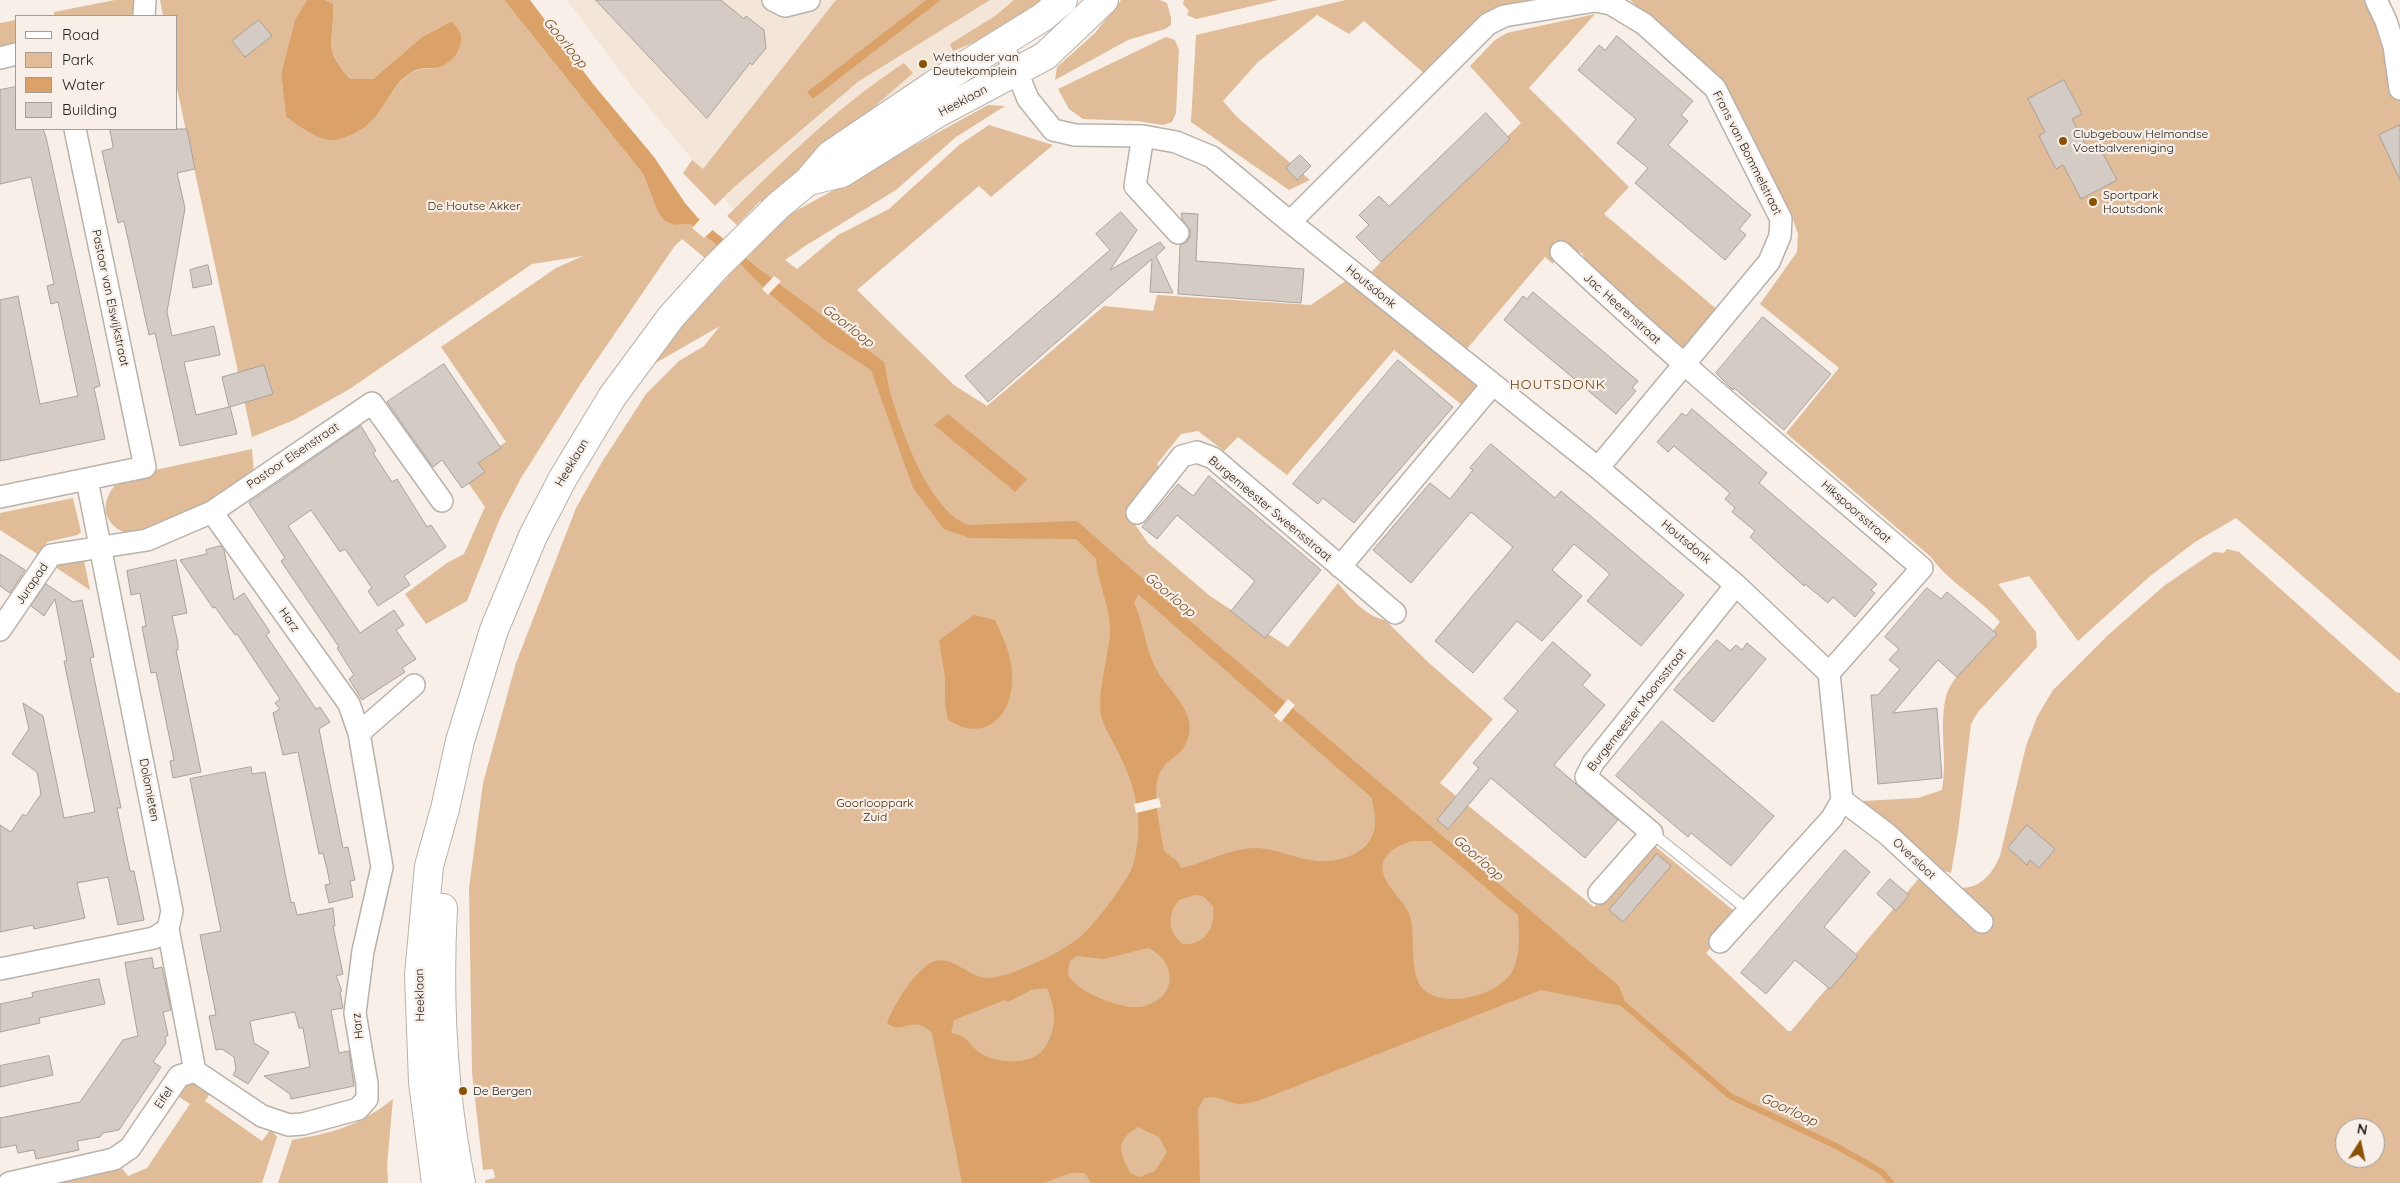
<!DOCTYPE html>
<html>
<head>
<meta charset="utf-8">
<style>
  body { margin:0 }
  #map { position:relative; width:2400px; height:1183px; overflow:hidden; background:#f7efe8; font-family:Quicksand,sans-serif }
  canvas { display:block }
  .legend { position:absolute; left:15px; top:15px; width:162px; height:115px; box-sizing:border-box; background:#f7efe8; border:1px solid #a39d98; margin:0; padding:6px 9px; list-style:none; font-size:15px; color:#24221f }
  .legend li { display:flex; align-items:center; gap:10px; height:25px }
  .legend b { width:25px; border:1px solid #a39d98 }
  .north { position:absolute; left:2335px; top:1118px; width:50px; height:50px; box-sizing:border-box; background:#f7efe8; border:1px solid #a39d98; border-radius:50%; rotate:10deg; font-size:14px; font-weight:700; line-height:20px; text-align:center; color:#24221f }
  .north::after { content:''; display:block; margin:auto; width:18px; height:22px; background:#895203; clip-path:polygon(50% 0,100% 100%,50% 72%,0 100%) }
</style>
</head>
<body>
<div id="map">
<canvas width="2400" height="1183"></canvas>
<ul class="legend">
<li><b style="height:6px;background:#fff"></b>Road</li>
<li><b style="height:14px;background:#e0bc99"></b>Park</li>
<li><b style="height:14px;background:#daa268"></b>Water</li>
<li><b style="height:14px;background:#d3cbc4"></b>Building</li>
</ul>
<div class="north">N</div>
</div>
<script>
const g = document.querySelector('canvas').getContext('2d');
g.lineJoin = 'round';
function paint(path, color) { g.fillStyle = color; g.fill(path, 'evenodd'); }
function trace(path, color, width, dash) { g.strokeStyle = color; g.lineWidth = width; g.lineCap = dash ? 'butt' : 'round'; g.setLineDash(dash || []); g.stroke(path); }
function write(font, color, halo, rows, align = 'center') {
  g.font = font + ' Quicksand,sans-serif'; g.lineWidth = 4.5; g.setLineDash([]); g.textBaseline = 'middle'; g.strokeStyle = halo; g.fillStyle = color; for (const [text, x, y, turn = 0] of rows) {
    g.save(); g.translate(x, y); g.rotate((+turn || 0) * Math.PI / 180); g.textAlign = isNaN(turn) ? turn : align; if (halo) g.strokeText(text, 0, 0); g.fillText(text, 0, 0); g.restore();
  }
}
paint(new Path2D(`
  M567 0H1078L916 110 738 215 626 79Z`), '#f3e5d8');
paint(new Path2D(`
  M115 0H140L135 16H54V12Z
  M160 0H307L295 19 281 74 286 117 310 132 378 114C387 99 396 85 409 74 418 67 429 70 439 67 452 64 464 47 461 34 459 29 455 25 452 21L422 37 373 79H351C321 47 335 43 333 4L326 0H504L643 174 657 210 675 225 690 224 740 264 758 281 765 273 747 258 783 218 988 105 1005 106 956 137 896 190 805 246 785 260 797 269 838 235 889 209 959 145 989 125 1053 145 991 197 979 186 857 290 954 385 987 406 1104 306 1153 311 1157 295 1311 305 1350 278 1484 390 1467 409 1394 350 1287 475 1238 437 1224 451 1198 431 1181 434 1157 464 1162 472 1127 513 1148 543 1210 596 1288 647 1338 583C1349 597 1367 617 1385 620L1428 662 1493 719 1440 783 1594 907 1650 842 1739 915 1706 953 1788 1031H1791L1920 877C1955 891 1982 898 2000 856L2026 746 2037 717 2053 690 2107 636 2165 585 2214 552 2224 553 2227 549 2239 552 2396 692 2400 693V1183H485V1180L495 1178 493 1169 483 1170 472 1072 469 888 483 783 516 663 576 508 602 462 646 394 679 361 704 346 720 326 645 369 691 314 728 277 682 239 674 247 579 386 521 478 500 518 467 601 426 624 405 594 447 563 464 554 485 507 460 471 506 442 441 347 556 268 583 256 532 264 348 390 294 420 252 437 176 84V16H163ZM2345 1128H2375V1158H2345Z
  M836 0H926L808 92 813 99 941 0H990L859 81 733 188 715 206 683 173 692 160 703 169Z
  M1014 0H1048L1017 25 953 51 950 44 995 16Z
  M1121 0H1160L1167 3 1171 18V25L1165 29 1128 40 1055 80 1057 67 1095 33Z
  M1184 0H1278L1196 19 1187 15 1189 11 1183 4Z
  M1346 0H1577L1527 7 1433 81 1364 21 1349 34 1317 15 1258 62 1223 101 1237 117 1310 180 1289 190 1191 122 1196 35Z
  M1630 0H2376L2400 49V661L2236 518 2195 542 2149 577 2078 641 2029 576 1998 584 2036 632 2037 647 1978 712 1971 724 1958 832 1951 873 1934 868 1869 812 1863 801 1918 798 1942 790C1948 759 1938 723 1947 693 1950 681 1989 636 2000 622 1980 598 1949 583 1931 557L1786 433 1839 368 1760 304 1797 252 1798 234 1790 211 1725 87Z
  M1595 14 1529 88 1629 187 1604 214 1720 312 1686 353 1588 265 1582 253 1564 249 1557 254 1553 264 1545 257 1465 351 1370 273 1521 123 1470 66 1495 40 1507 33Z
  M16 20V47L0 50V23Z
  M1166 37 1175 40 1179 50 1176 113 1172 122 1163 125 1137 121 1083 119 1069 109 1058 89Z
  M904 63 913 73 764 203 760 201 737 225 727 216C783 161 838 106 904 63Z
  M252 449 254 474C237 486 221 499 204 509 194 516 138 535 128 533 117 531 109 523 106 513 103 499 113 486 123 477Z
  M73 498 81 532 77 535 47 542 39 555 0 530V513Z
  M83 555 90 590 55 567 57 561Z
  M194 1079 213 1089 205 1101 262 1141 271 1129 277 1137 262 1183H42L120 1166 128 1176 147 1168 190 1104 176 1095 183 1082Z
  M393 1099 387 1165 388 1183H278L292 1140C335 1132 357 1127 393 1099Z`), '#e0bc99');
paint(new Path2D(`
  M307 0H326L333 4C335 42 321 48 351 79H373L422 37 452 21C455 25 459 29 461 34 464 47 453 63 440 67 430 70 420 66 410 73 396 83 389 98 379 112 370 126 348 140 331 140 316 139 298 125 286 117L281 74 295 19Z
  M504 0H530L593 84 654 157 685 203 698 218 766 274 884 362C887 372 887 382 890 392 902 432 928 509 968 525L1077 521 1204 633 1619 986 1627 1007 1541 990 1258 1101C1252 1102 1243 1105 1237 1104 1225 1101 1217 1095 1204 1098L1198 1109 1200 1183H1091L1085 1173H1071L1044 1183H962L932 1033C913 1013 901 1036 887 1023 893 1006 917 966 935 961 954 956 969 978 988 978 1002 977 1015 972 1028 966 1046 959 1065 949 1080 937 1094 925 1123 887 1131 870 1135 861 1137 847 1138 837 1141 806 1131 777 1117 750 1113 740 1105 730 1102 719 1095 696 1110 654 1110 629 1110 605 1097 582 1096 559L1076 539 970 538 944 529 913 488 871 370 826 341 770 294 740 264 690 224 675 225 665 221 657 210 643 174ZM1138 594 1372 798C1373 806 1376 816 1375 824 1374 855 1334 865 1310 860 1293 857 1275 849 1258 848 1232 847 1205 863 1181 868L1177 861 1164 851C1161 828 1149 788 1162 769 1172 754 1183 758 1189 734 1194 711 1170 691 1159 674 1145 652 1145 626 1134 603ZM1413 841H1431L1518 915C1519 932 1521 951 1514 968 1504 994 1446 1010 1424 990 1408 975 1416 936 1410 916 1404 899 1378 881 1383 863 1387 850 1402 844 1413 841ZM1195 895 1203 896 1213 906C1216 927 1205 946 1183 944 1167 931 1167 915 1179 900ZM1148 948C1178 962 1177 997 1145 1006 1127 1012 1077 993 1069 976 1067 972 1069 966 1070 961L1077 956 1104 959ZM1047 988C1055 1009 1058 1023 1047 1044 1036 1066 1001 1065 982 1054 967 1045 970 1036 951 1033L954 1020 1005 1000 1008 1002 1031 990ZM1138 1127 1159 1137 1167 1152 1155 1171 1139 1177 1130 1173C1119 1150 1115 1141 1138 1127Z
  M926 0H941L813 99 807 92Z
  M948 414 1027 479 1015 492 934 425Z
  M974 615 995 620C1003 637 1011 654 1012 672 1014 702 1000 734 966 728 960 727 954 723 948 720L945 703V677L939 640Z`), '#daa268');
paint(new Path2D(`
  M702 217 715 228 704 238 692 228Z
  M774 276 781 281 768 295 762 289Z
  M1288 699 1295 705 1281 722 1274 716Z
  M1159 798 1161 807 1136 813 1134 804Z`), '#f7efe8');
trace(new Path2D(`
  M1621 1002 1730 1096 1836 1146 1882 1172 1891 1183`), '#daa268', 6);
const building = new Path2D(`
  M596 0H721L744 19 746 16 764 30 766 48 752 65 750 63 707 118Z
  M259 20 272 36 245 57 232 41Z
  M1617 36 1693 101 1681 115 1688 121 1668 145 1751 215 1739 229 1746 235 1725 260 1635 183 1648 168 1617 143 1636 119 1578 70 1599 45 1605 50Z
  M2064 80 2082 114 2072 119 2089 151 2099 146 2117 180 2081 199 2063 165 2056 169 2039 136 2045 132 2028 99Z
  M16 87V129H43L46 137 100 386 94 388 105 439 0 461V300L18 296 40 404 78 396 58 302 51 304 47 286 54 284 31 177 0 184V90Z
  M1486 113 1510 139 1381 262 1356 237 1369 225 1359 215 1379 196 1389 206Z
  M2400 125V180L2379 135Z
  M110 129H187L195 169 177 173 185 208 167 312 172 336 214 326 220 355 184 362 196 415 229 407 222 377 264 365 273 394 230 407 237 434 180 446 155 333 149 335 124 221 118 223 102 151 113 148Z
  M1300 155 1311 166 1297 180 1286 168Z
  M1121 212 1137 230 1110 270 1160 242 1165 248 1156 256 1173 293 1150 292 1152 259 988 402 965 376 1110 250 1096 234Z
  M1182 213 1198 214 1196 261 1304 269 1301 303 1178 294 1180 245 1187 242 1190 236V230L1182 219Z
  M208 265 212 284 193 288 190 270Z
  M1533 292 1638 381 1632 388 1636 391 1616 414 1504 320 1523 296 1527 299Z
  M1763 317 1831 374 1784 430 1734 388 1733 390 1716 373Z
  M1398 360 1453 407 1354 523 1323 498 1318 504 1293 484Z
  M444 364 501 448 478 463 485 472 462 488 442 460 433 467 387 402Z
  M1692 409 1767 473 1759 483 1877 584 1871 590 1875 593 1855 617 1833 597 1828 603 1805 584 1804 586 1750 537 1755 531 1732 512 1735 508 1725 499 1730 493 1674 446 1668 452 1657 442 1682 413 1686 416Z
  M361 426 376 451 373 453 392 482 397 479 427 527 431 525 446 547 404 576 410 585 378 606 368 591 372 588 345 549 340 552 311 510 288 526 360 633 394 610 404 625 396 630 416 659 402 668 405 672 362 700 349 679 354 675 337 648 339 647 281 561 285 558 249 503Z
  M1491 444 1555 498 1561 491 1684 595 1641 646 1587 601 1610 574 1574 544 1552 570 1582 596 1542 641 1517 621 1473 673 1435 641 1513 547 1471 512 1411 583 1373 550 1430 483 1450 499 1473 470 1470 468Z
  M1209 476 1321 570 1265 638 1231 611 1255 581 1177 515 1157 539 1142 527 1178 484 1193 496Z
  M221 546 224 550 234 600 244 593 270 632 266 635 316 709 320 707 330 722 319 729 343 848 348 847 355 880 350 881 353 897 329 903 325 885 330 884 327 869 323 853 319 854 298 752 283 755 273 713 280 709 275 703 280 699 237 634 235 635 215 607 213 608 180 560 207 554 206 550Z
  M0 554 25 570 10 593 0 586Z
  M176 560 187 613 172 616 178 643V650H176L201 772 173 778 170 761 174 760 156 672 151 673 142 627 146 626 140 593 131 595 127 571Z
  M46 584 73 602 82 600 94 657 90 658 121 808H117L130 871H134L144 920 118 925 108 877 77 883 85 918 34 929 33 925 0 932V825L11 832 23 814 26 816 41 794 37 772 12 754 29 729 23 703 43 716 64 818 95 812 64 661H67L55 599 44 616 31 606Z
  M1927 588 1941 599 1947 592 1997 634 1957 677 1938 660 1893 713 1937 708 1942 778 1878 784 1871 695H1878L1900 669 1889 660 1899 649 1885 637Z
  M1717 640 1730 651 1736 645 1742 650 1747 643 1766 659 1713 722 1674 690Z
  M1553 642 1591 675 1582 685 1605 705 1554 765 1618 820 1585 858 1491 778 1448 829 1437 820 1479 768 1473 763 1518 711 1504 699Z
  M1662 721 1774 816 1731 866 1691 833 1688 837 1616 776Z
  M251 767 252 774 265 772 291 903 294 902 297 915 333 908 335 926H333L343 974 336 976 342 991 340 992 343 1008 331 1010 339 1053 349 1051 354 1086 291 1099 290 1094 264 1076 310 1067 303 1028H299L295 1012 250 1021 254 1043 269 1052 248 1084 233 1075 236 1070 234 1057 222 1049 216 1050 209 1016 216 1015 200 935 221 931 190 779Z
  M2027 825 2055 849 2039 868 2030 860 2027 865 2008 848Z
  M1845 850 1870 872 1824 927 1858 956 1830 989 1795 960 1766 994 1741 973Z
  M1657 854 1671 866 1623 922 1609 910Z
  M1890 879 1909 895 1896 911 1877 894Z
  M152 958 154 969 162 967 171 1010 163 1012 168 1035 165 1038 166 1043 153 1062 161 1067 119 1130 103 1133 100 1137 77 1141 79 1150 36 1159 34 1150 18 1153 16 1145 0 1148V1118L80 1102 123 1040 138 1036 125 963Z
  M99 979 105 1004 39 1018 40 1023 0 1032V1004L33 997 32 993Z
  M49 1056 53 1075 0 1087V1066Z`);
paint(building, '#d3cbc4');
trace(building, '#a9a29b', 1);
const service = new Path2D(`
  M1652 833 1749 911`);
const minor = new Path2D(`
  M773 0 785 6 809 0
  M2376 0 2386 21 2394 46 2400 89
  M144 16 145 0
  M1001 45 1017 72 1028 99 1053 130 1075 135 1143 136 1176 142 1212 157 1290 222 1598 468 1736 585 1829 673 1842 800 1832 818 1720 942
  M0 58 16 54
  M1143 136 1135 186 1178 233
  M1290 222 1488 24 1504 16 1595 1 1611 4 1644 24 1715 88 1781 219 1780 236 1769 262 1598 468
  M1561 252C1677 362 1801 464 1922 568L1829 673
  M0 497 145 467 75 129
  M1137 513 1182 456 1197 452 1213 458 1395 613
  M1340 567 1493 384
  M0 630 51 555 147 540 212 512 372 403 442 501
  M359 733 414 685
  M1842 800 1887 834 1982 922
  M1599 893 1652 833 1586 777 1593 763 1736 585
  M0 969 154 938 168 929 172 911 87 480
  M195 1071 262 1116 289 1125 303 1124 358 1109 367 1099V1084L355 1013 363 951 382 867 359 733 349 704 212 512
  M9 1183 114 1159 130 1148 179 1076 195 1071 168 929`);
const secondary = new Path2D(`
  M808 181 842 173 938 113 1045 56 1104 0
  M443 908C438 1000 443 1093 461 1183
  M436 1183 423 1082 419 975 429 866 445 809 460 741 494 630 533 536 563 478 612 397 671 317 715 268 778 206 808 181 830 155 932 86 1043 17 1063 0`);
trace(service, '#b9b2ab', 12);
trace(minor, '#b9b2ab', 24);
trace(secondary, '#b9b2ab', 30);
trace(service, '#fff', 10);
trace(minor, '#fff', 21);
trace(secondary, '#fff', 28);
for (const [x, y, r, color] of [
  [923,64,5,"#895203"],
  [2063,141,5,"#895203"],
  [2093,202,5,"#895203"],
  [463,1091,5,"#895203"]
]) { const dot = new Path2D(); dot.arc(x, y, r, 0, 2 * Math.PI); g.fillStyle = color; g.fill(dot); trace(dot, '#f7efe8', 2); }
write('12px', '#24221f', '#f7efe8', [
  ["Wethouder van",933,57],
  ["Deutekomplein",933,71],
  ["Clubgebouw Helmondse",2073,134],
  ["Voetbalvereniging",2073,148],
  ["Sportpark",2103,195],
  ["Houtsdonk",2103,209],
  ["De Bergen",473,1091]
], 'left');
write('12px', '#24221f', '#f7efe8', [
  ["Heeklaan",963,101,-28],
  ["Frans van Bommelstraat",1747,153,63],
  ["Houtsdonk",1371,287,39],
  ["Pastoor van Elswijkstraat",110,298,78],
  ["Jac. Heerenstraat",1622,309,42],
  ["Pastoor Elsenstraat",293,456,-34],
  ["Heeklaan",572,463,-59],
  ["Burgemeester Sweensstraat",1270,509,40],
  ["Hikspoorsstraat",1856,512,41],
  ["Houtsdonk",1686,542,40],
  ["Jurapad",32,584,-56],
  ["Harz",289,620,55],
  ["Burgemeester Moonsstraat",1637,710,-52],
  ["Dolomieten",149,790,79],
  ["Oversloot",1914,859,43],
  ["Heeklaan",420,995,-91],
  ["Harz",358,1026,-97],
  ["Eifel",164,1098,-56]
]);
write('12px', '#412a10', '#f7efe8', [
  ["De Houtse Akker",474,206],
  ["Goorlooppark",875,803],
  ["Zuid",875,817]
]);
write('italic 14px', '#6c461a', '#f7efe8', [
  ["Goorloop",565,43,51],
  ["Goorloop",848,326,38],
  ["Goorloop",1170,595,40],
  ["Goorloop",1478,858,41],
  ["Goorloop",1789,1110,25]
]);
g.letterSpacing = '1px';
write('14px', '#684113', '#f7efe8', [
  ["HOUTSDONK",1558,385]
]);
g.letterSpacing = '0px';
</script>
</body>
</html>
